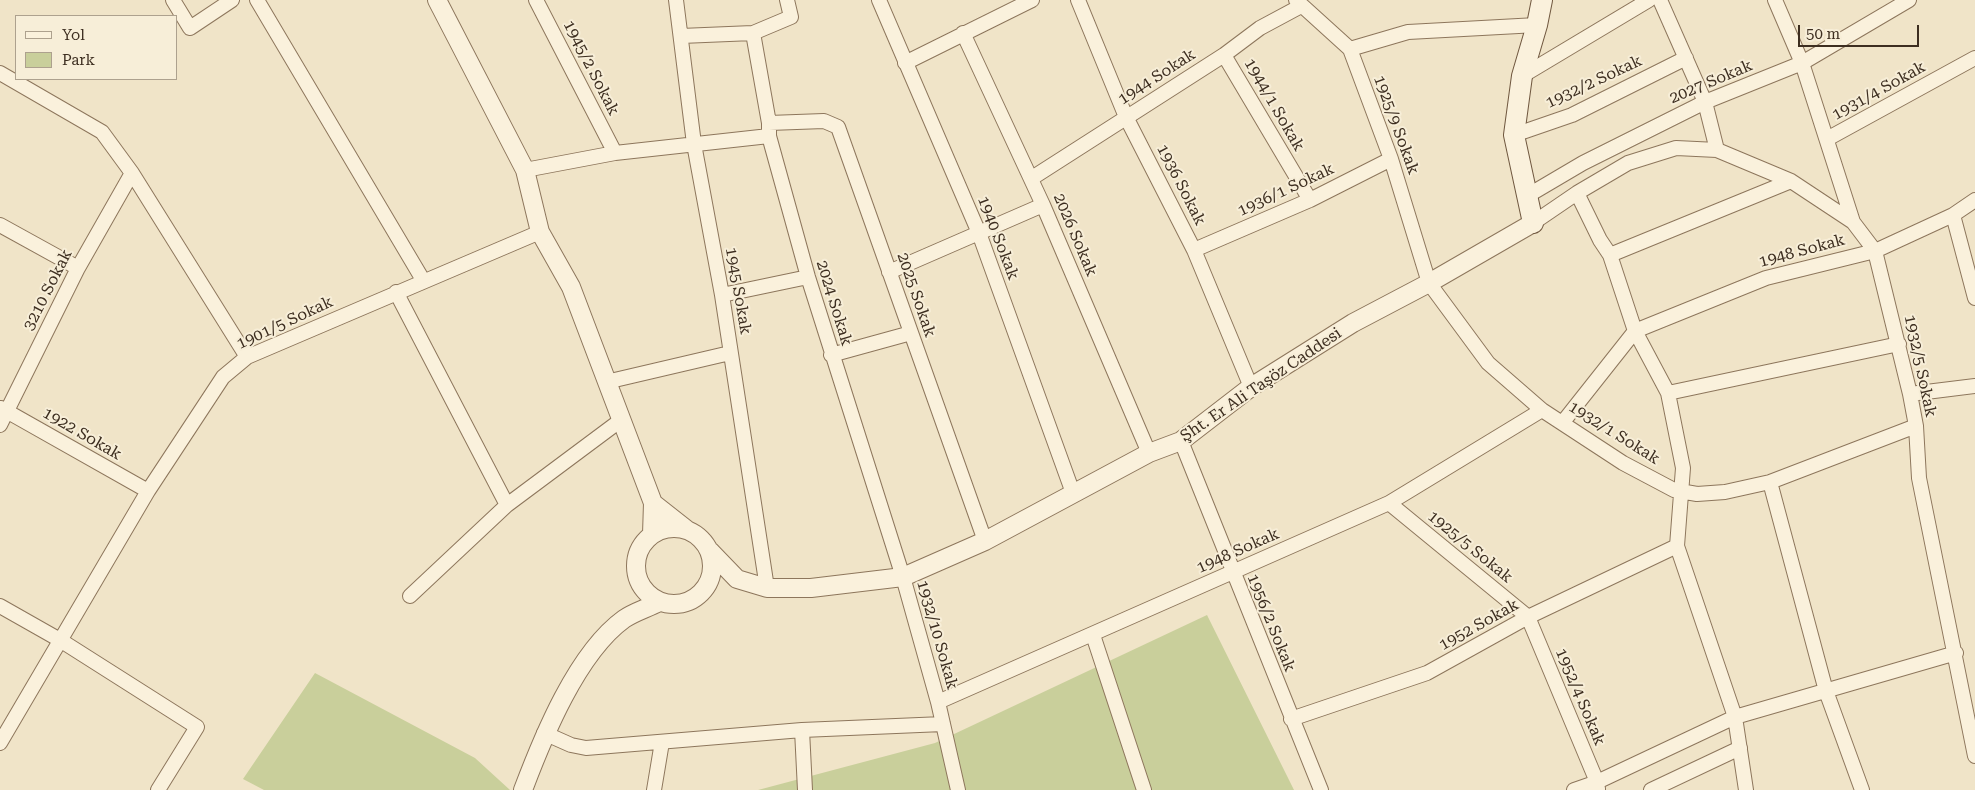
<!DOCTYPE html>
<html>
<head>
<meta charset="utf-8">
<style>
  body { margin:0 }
  #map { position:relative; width:1975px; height:790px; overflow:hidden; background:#f0e4c8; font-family:"Roboto Serif",serif }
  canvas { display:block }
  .legend { position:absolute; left:15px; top:15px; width:162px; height:65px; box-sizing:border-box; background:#f7eed8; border:1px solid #ada18e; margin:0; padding:6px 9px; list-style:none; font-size:15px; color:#3d2e20 }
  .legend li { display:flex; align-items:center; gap:10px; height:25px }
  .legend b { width:25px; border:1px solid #ada18e }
  .scale { position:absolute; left:1798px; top:25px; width:121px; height:22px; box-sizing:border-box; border:2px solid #3d2e20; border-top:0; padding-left:6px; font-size:15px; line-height:18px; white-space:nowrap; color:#3d2e20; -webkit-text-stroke:4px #f7eed8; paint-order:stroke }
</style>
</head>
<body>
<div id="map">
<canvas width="1975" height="790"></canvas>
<ul class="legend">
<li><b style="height:6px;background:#faf1dc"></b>Yol</li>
<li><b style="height:14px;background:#c9cf9b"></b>Park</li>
</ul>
<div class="scale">50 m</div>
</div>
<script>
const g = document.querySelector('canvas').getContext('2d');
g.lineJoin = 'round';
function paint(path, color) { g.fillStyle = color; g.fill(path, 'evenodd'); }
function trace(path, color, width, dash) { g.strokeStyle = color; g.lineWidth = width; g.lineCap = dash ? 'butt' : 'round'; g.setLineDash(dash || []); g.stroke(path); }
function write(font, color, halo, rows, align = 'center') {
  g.font = font + ' "Roboto Serif",serif'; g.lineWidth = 4; g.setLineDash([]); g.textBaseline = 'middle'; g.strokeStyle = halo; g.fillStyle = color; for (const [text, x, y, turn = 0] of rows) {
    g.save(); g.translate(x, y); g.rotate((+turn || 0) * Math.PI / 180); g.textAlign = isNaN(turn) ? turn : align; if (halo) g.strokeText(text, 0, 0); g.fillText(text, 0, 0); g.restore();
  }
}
paint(new Path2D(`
  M1207 615 1294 790H758L935 743Z
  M315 673 475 758 510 790H264L243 779Z`), '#c9cf9b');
const minor = new Path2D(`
  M173 0 190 28 232 0
  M257 0 423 280
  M536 0 615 153
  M676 0 694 144 722 295 767 588
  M879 0 979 233 1073 493
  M1078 0 1126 117 1194 250 1251 387
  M1296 0 1350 49 1391 159 1429 283 1488 363 1542 410 1623 463 1674 490 1697 494 1725 492 1770 482 1916 426
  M1660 0 1705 102 1717 150
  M1775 0 1802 63 1853 222 1875 251 1910 394 1916 426 1919 478 1975 756
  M753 33 769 123V136L808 277 903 577 938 702 958 790
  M963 33 1043 205 1149 453
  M681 36 753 33 791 17 787 0
  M1350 49 1408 32 1537 25
  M1224 55 1310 200
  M905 63 1032 0
  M0 73 102 132 132 173 247 357
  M1522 76 1649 0
  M769 123 824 121 838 127 985 541
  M1514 135 1572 115 1686 58
  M1827 139 1975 58
  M525 170 615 153 769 136
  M1032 178 1224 55 1260 28 1301 6
  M1577 193 1600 240 1610 255 1635 331 1668 393 1683 468 1677 546 1735 717 1746 790
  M1527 196 1583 163 1705 102 1802 63 1909 0
  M1953 215 1975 298
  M1533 223 1577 193 1628 163 1676 148 1717 150 1791 181 1853 222
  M0 225 78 268
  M1194 250 1310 200 1391 159
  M1610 255 1791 181
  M889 272 1043 205
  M396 292 507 505
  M722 295 808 277
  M831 355 911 333
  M606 382 730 353
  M1668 393 1899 344
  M1910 394 1975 386
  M1 408 148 491
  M1563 422 1635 331 1766 278 1875 251 1953 215 1975 200
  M0 425 78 268 132 173
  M1181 441 1321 790
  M1770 482 1826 691 1862 790
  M1389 503 1528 617 1597 782 1598 789
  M410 596 507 505 621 420
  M0 606 60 640 197 727 158 790
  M1093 635 1144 790
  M938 702 1389 503 1542 410
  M1291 719 1427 673 1528 617 1677 546
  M802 730 805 790
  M544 733 571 745 586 748 802 730 943 724
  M0 743 148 491 223 377 247 357 540 232
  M654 790 662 742
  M1574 790 1597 782 1735 717 1956 653
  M1651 790 1740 748`);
const tertiary = new Path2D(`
  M437 0 525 170 540 232 571 287 653 503 652 534
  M653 503 686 529
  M636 566a38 38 0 1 1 76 0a38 38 0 1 1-76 0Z
  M710 551 737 579 767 588H811L903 577 985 541 1149 453 1181 441 1251 387 1353 323 1429 283 1533 223
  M523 790C543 737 577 653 624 619 634 612 648 608 659 602`);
const secondary = new Path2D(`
  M1533 223 1514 135 1522 76 1537 25 1542 0`);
trace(minor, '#8d765c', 16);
trace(tertiary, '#8d765c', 20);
trace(secondary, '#6f573f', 22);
trace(minor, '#faf1dc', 14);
trace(tertiary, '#faf1dc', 18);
trace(secondary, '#faf1dc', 20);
write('16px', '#3d2e20', '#f7eed8', [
  ["1945/2 Sokak",591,68,63],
  ["1944 Sokak",1157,77,-33],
  ["1932/2 Sokak",1594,82,-25],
  ["2027 Sokak",1711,82,-23],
  ["1931/4 Sokak",1879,91,-29],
  ["1944/1 Sokak",1274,105,60],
  ["1925/9 Sokak",1396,125,70],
  ["1936 Sokak",1181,185,63],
  ["1936/1 Sokak",1286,190,-25],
  ["2026 Sokak",1075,235,67],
  ["1940 Sokak",998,238,69],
  ["1948 Sokak",1802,251,-15],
  ["3210 Sokak",48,290,-63],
  ["1945 Sokak",738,291,80],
  ["2025 Sokak",916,295,71],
  ["2024 Sokak",834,303,73],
  ["1901/5 Sokak",285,323,-25],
  ["1932/5 Sokak",1920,366,78],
  ["Şht. Er Ali Taşöz Caddesi",1261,385,-34],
  ["1932/1 Sokak",1614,433,32],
  ["1922 Sokak",82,434,30],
  ["1925/5 Sokak",1470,547,39],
  ["1948 Sokak",1238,551,-24],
  ["1956/2 Sokak",1271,623,68],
  ["1952 Sokak",1479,625,-29],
  ["1932/10 Sokak",937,635,74],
  ["1952/4 Sokak",1580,697,67]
]);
</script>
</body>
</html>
